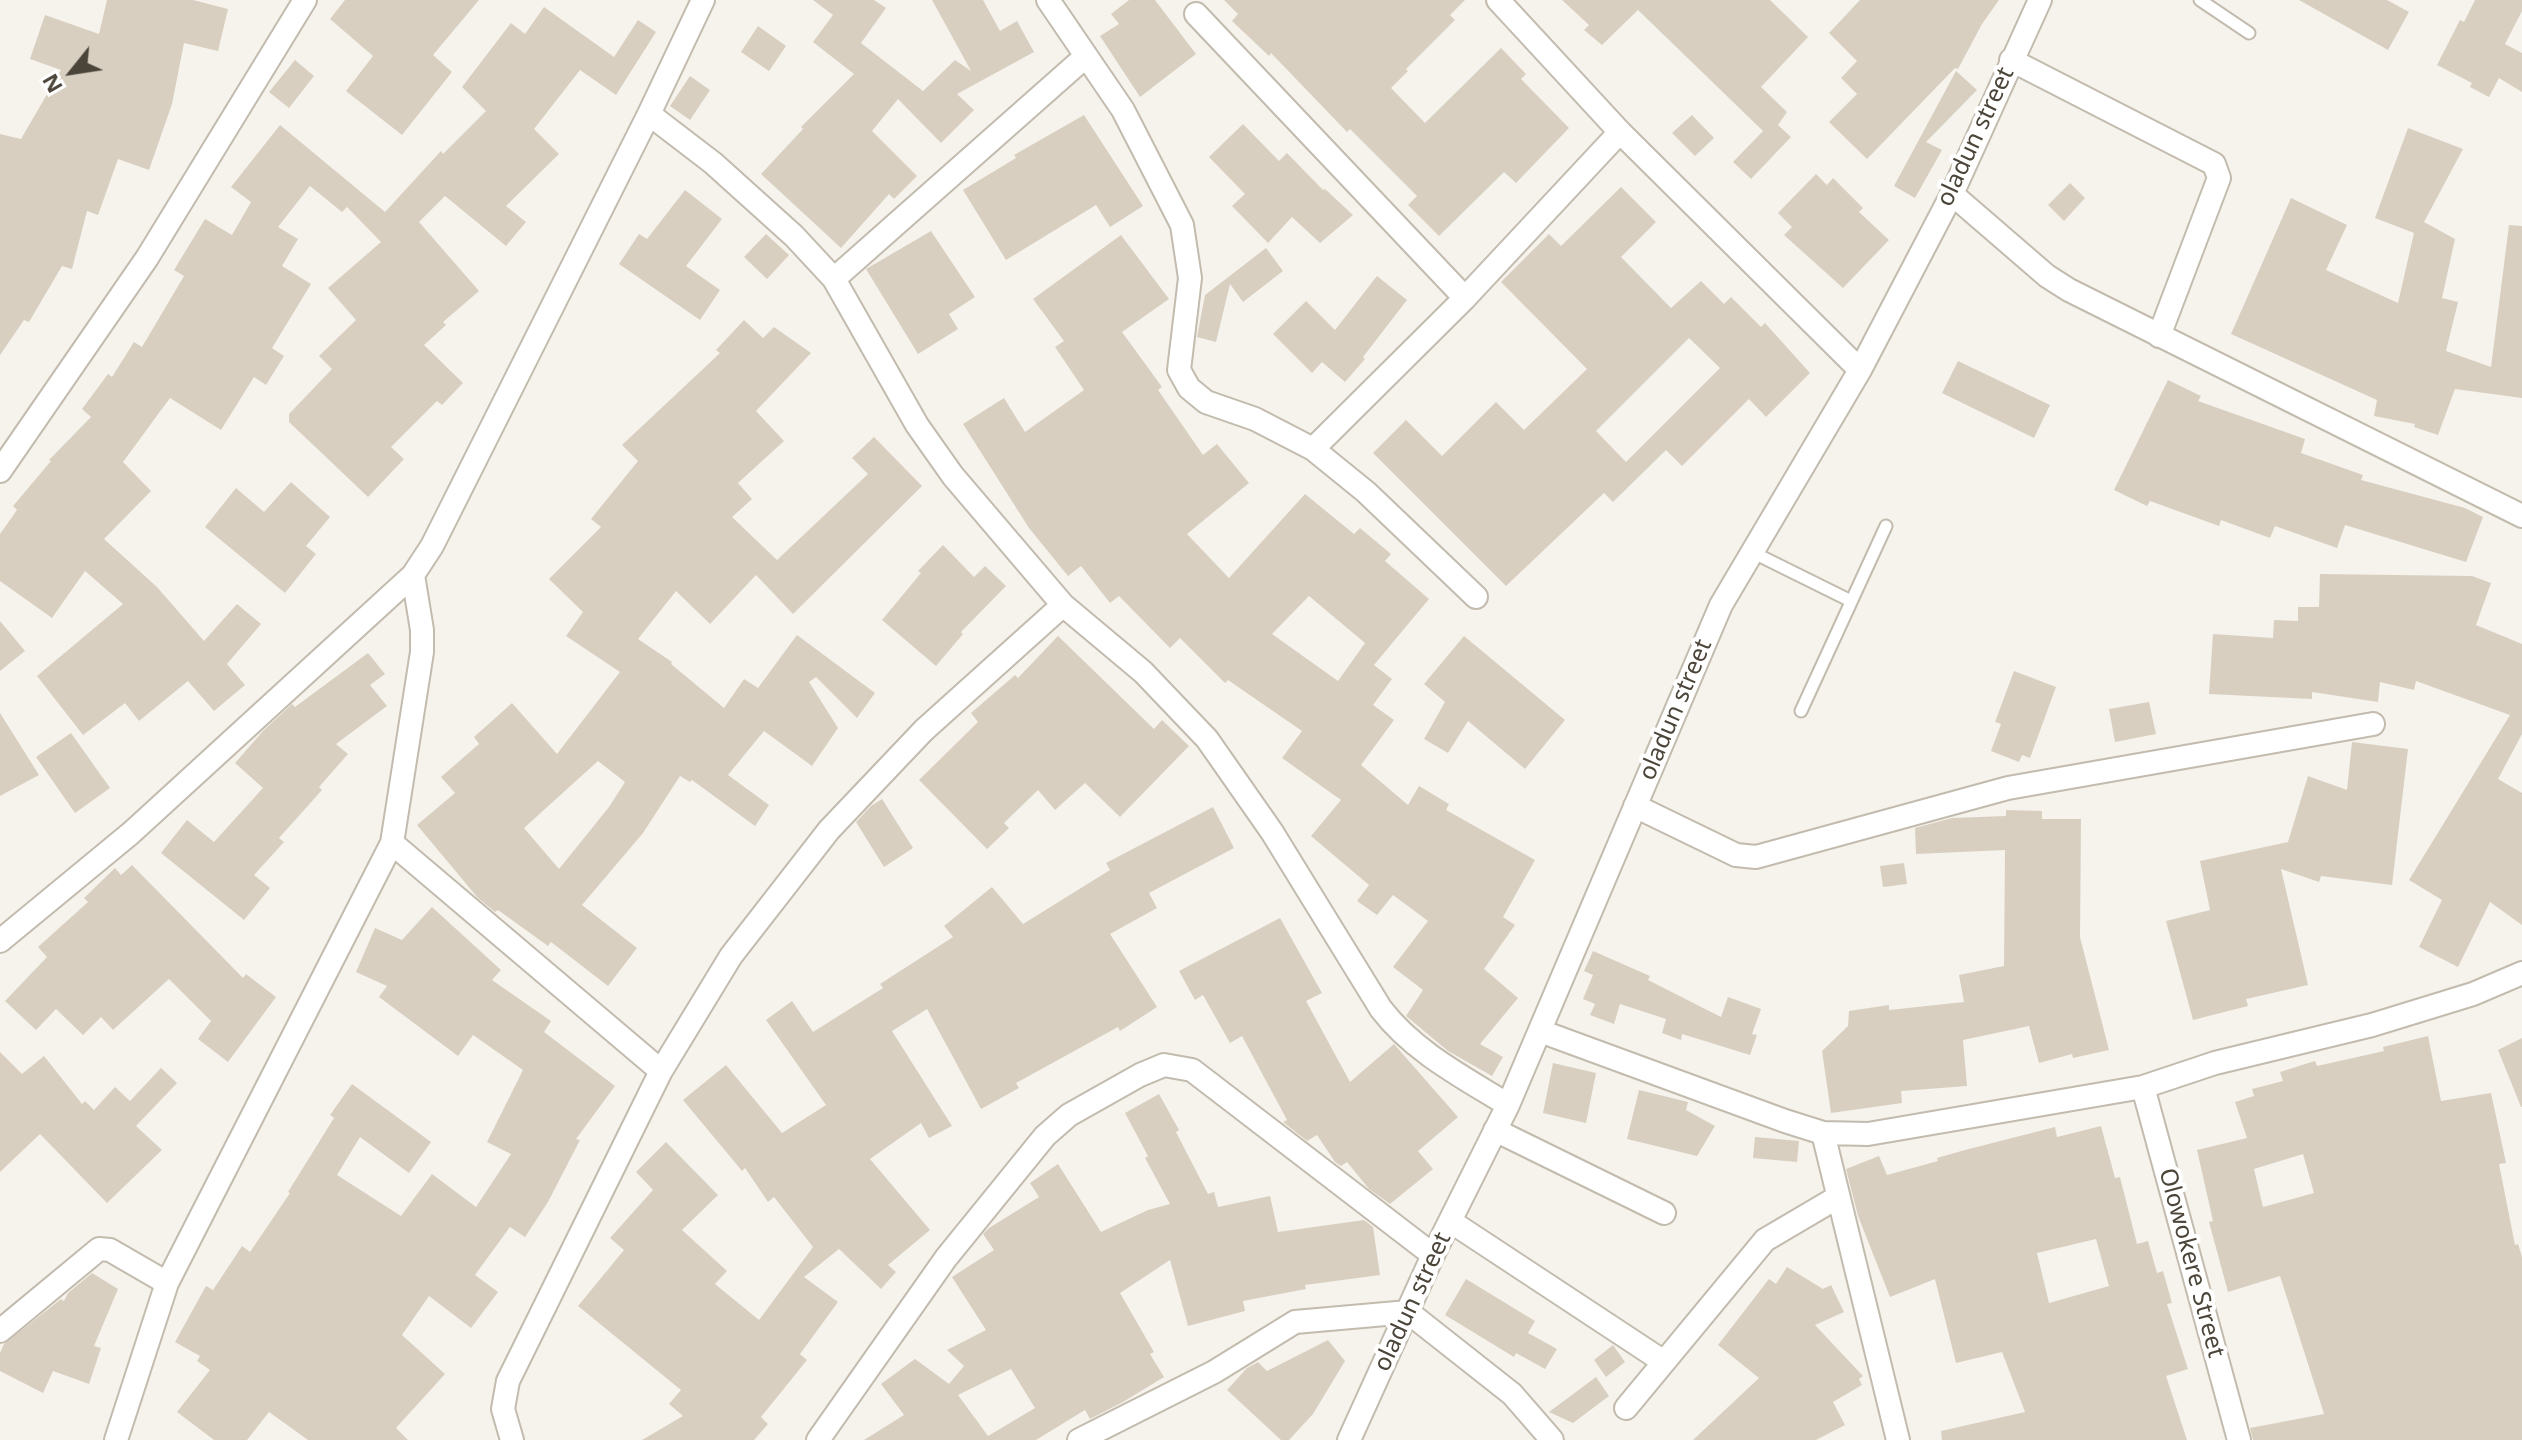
<!DOCTYPE html>
<html>
<head>
<meta charset="utf-8">
<style>
  body { margin:0 }
  #map { position:relative; width:2522px; height:1440px; overflow:hidden; background:#f6f3ec; font-family:"Noto Sans",sans-serif }
  canvas { display:block }
  .north { position:absolute; left:32px; top:32px; width:80px; height:80px; -webkit-text-stroke:6px #fff; paint-order:stroke; rotate:240deg; font-size:22px; font-weight:700; line-height:32px; text-align:center; color:#4b4439 }
  .north::after { content:''; display:block; margin:auto; width:28px; height:36px; background:#4b4439; clip-path:polygon(50% 0,100% 100%,50% 72%,0 100%) }
</style>
</head>
<body>
<div id="map">
<canvas width="2522" height="1440"></canvas>
<div class="north">N</div>
</div>
<script>
const g = document.querySelector('canvas').getContext('2d');
g.lineJoin = 'round';
function paint(path, color) { g.fillStyle = color; g.fill(path, 'evenodd'); }
function trace(path, color, width, dash) { g.strokeStyle = color; g.lineWidth = width; g.lineCap = dash ? 'butt' : 'round'; g.setLineDash(dash || []); g.stroke(path); }
function write(font, color, halo, rows, align = 'center') {
  g.font = font + ' "Noto Sans",sans-serif'; g.lineWidth = 8; g.setLineDash([]); g.textBaseline = 'middle'; g.strokeStyle = halo; g.fillStyle = color; for (const [text, x, y, turn = 0] of rows) {
    g.save(); g.translate(x, y); g.rotate((+turn || 0) * Math.PI / 180); g.textAlign = isNaN(turn) ? turn : align; if (halo) g.strokeText(text, 0, 0); g.fillText(text, 0, 0); g.restore();
  }
}
paint(new Path2D(`
  M107 0H193L228 9 218 51 184 43 172 104 149 170 118 159 98 215 87 211 72 269 62 266 29 322 24 320 0 355V134L21 139 61 70 30 59 45 15 99 34Z
  M345 0H479L433 55 452 72 402 135 346 91 373 56 330 19Z
  M813 0H874L886 8 861 43 923 91 955 60 971 71 932 0H983L1000 31 1017 21 1034 52 957 94 974 110 941 143 898 99 872 131 917 176 894 199 889 194 841 248 761 174 803 129 801 127 854 74 813 42 833 15Z
  M1129 0H1155L1196 54 1140 97 1100 36 1119 24 1111 14Z
  M1224 0H1465L1450 15 1455 20 1406 69 1408 71 1391 88 1425 123 1501 48 1526 74 1521 79 1569 128 1516 183 1504 172 1439 236 1408 205 1417 196 1350 129 1347 132 1271 53 1269 56 1232 21 1238 14Z
  M1562 0H1770L1808 37 1761 87 1787 112 1778 125 1791 137 1751 179 1733 162 1763 131 1638 10 1602 45 1584 30 1589 25Z
  M1860 0H1999L1982 24 1958 69 1955 68 1867 159 1829 122 1857 94 1841 78 1857 61 1829 33Z
  M2299 0H2387L2409 12 2388 50Z
  M2475 0H2522V11L2505 44 2522 53V92L2499 78 2489 97 2470 87 2472 83 2437 65 2460 20 2464 22Z
  M544 7 614 57 638 20 656 32 616 95 580 70 534 129 559 154 506 206 526 222 506 246 445 196 419 222 479 291 443 322 446 325 424 345 463 383 442 405 437 401 391 447 404 459 368 497 289 422V414L332 369 319 356 356 320 328 288 381 242 347 207 342 212 310 186 278 227 298 239 282 266 311 284 272 348 284 356 266 385 254 377 221 430 170 398 123 462 151 491 104 539 157 587 204 641 237 604 261 624 227 664 245 685 214 711 188 681 139 721 125 703 83 735 37 676 123 604 85 571 52 618 0 581V534L17 510 13 506 51 461 49 460 91 417 82 409 108 374 112 377 134 342 142 347 184 276 174 270 205 219 232 235 251 202 231 187 280 125 385 212 441 151 443 154 486 111 462 87 511 23 525 34Z
  M758 26 786 46 769 71 741 52Z
  M295 60 314 76 289 108 269 92Z
  M1956 71 1977 90 1926 142 1942 150 1915 198 1894 186Z
  M690 76 710 90 690 120 670 106Z
  M1084 115 1143 206 1110 227 1096 205 1006 260 963 190 1016 158 1014 155Z
  M1692 115 1714 138 1695 156 1672 133Z
  M1243 124 1279 161 1287 153 1323 190 1325 189 1353 215 1320 243 1292 217 1268 243 1232 206 1245 194 1209 157Z
  M2408 128 2463 149 2424 222 2455 239 2442 298 2458 302 2446 351 2491 367 2509 225 2522 226V398L2455 389 2438 435 2414 427 2415 424 2374 416 2377 400 2231 334 2291 198 2347 225 2326 270 2398 303 2414 233 2375 218Z
  M1816 174 1827 185 1833 178 1863 208 1859 212 1889 240 1843 288 1784 235 1792 227 1778 213Z
  M2070 183 2085 198 2064 221 2048 205Z
  M1621 187 1656 222 1621 257 1671 308 1701 281 1724 304 1731 297 1761 327 1765 323 1810 373 1766 417 1749 399 1682 466 1666 450 1613 502 1604 493 1506 586 1373 453 1406 420 1442 456 1496 402 1524 430 1587 369 1501 282 1549 234 1561 246ZM1689 338 1720 368 1626 462 1596 431Z
  M685 190 722 219 686 266 720 290 700 320 619 264 639 234 647 239Z
  M931 231 975 297 949 314 958 329 918 354 866 269Z
  M766 234 789 255 767 279 744 257Z
  M1121 235 1169 299 1122 332 1162 387 1158 390 1203 455 1217 444 1249 483 1187 534 1229 578 1305 494 1354 534 1360 528 1391 554 1385 561 1429 599 1374 665 1392 679 1373 705 1394 720 1361 765 1408 805 1419 786 1449 804 1446 810 1535 860 1503 917 1515 925 1484 969 1518 998 1480 1044 1503 1057 1492 1076 1448 1051 1406 1016 1423 990 1393 967 1428 921 1393 895 1377 915 1357 901 1369 885 1311 836 1341 800 1282 758 1302 731 1228 680 1225 683 1180 638 1170 648 1119 596 1110 603 1081 566 1068 576 1029 528 963 424 1004 398 1025 432 1084 390 1055 347 1064 341 1033 299ZM1309 596 1365 643 1338 681 1272 634Z
  M1266 248 1283 271 1243 302 1230 284 1216 342 1197 337 1205 295Z
  M1377 276 1407 300 1363 357 1365 359 1345 382 1322 362 1312 373 1273 334 1306 301 1335 330Z
  M744 320 763 338 774 327 811 353 756 411 784 441 738 483 752 499 732 517 777 560 868 474 852 458 874 437 922 486 793 614 756 575 710 624 676 591 638 639 672 662 671 664 724 708 744 679 758 688 797 635 875 693 857 718 816 677 809 682 838 728 812 766 764 731 728 775 769 805 755 826 692 780 690 782 680 776 643 833 582 905 637 948 608 986 551 942 548 946 498 910 495 912 478 898 417 825 455 793 441 777 479 744 474 737 512 703 557 754 620 672 566 636 583 612 549 579 601 527 591 519 638 461 622 445 720 353 716 350ZM598 761 625 782 609 807 559 869 524 828Z
  M1958 361 2050 405 2034 438 1942 393Z
  M2168 380 2201 396 2198 401 2305 439 2301 453 2363 475 2361 480 2465 508 2483 517 2466 562 2345 525 2337 548 2275 526 2270 538 2221 520 2219 526 2150 501 2147 506 2114 490Z
  M291 482 330 517 306 546 316 554 285 593 205 527 236 488 264 512Z
  M943 545 974 577 985 566 1006 586 961 632 963 634 936 666 882 620 921 573 918 571Z
  M2320 574 2472 576 2491 583 2476 625 2522 644V734L2498 779 2522 793V925L2490 902 2458 967 2419 947 2442 900 2409 880 2510 715 2416 681 2414 690 2380 682 2378 702 2312 692V699L2209 694 2213 634 2273 638 2274 620 2298 621V607H2319Z
  M0 621 25 651 0 671Z
  M1058 636 1154 729 1162 720 1189 746 1120 817 1085 783 1055 810 1038 790 1004 823 1009 828 987 849 919 780 978 722 971 713 1015 675 1018 678Z
  M1464 636 1565 720 1525 769 1468 721 1448 753 1424 739 1445 702 1424 684Z
  M368 653 385 674 370 685 387 706 336 744 348 754 319 787 322 790 279 838 284 842 254 875 270 888 244 920 161 853 187 820 214 842 263 788 235 763 263 731 292 704 295 707Z
  M2014 671 2056 687 2030 758 2022 755 2019 762 1991 751 2001 724 1995 722Z
  M2149 702 2156 734 2115 742 2109 709Z
  M0 713 39 775 0 796Z
  M71 733 110 788 75 813 36 757Z
  M2352 742 2408 749 2392 885 2321 876 2319 882 2281 869 2308 985 2246 999 2248 1006 2193 1020 2166 921 2210 910 2200 861 2288 842 2308 776 2347 790Z
  M882 799 913 848 884 867 856 822 871 806Z
  M1213 807 1234 848 1149 893 1157 908 1110 934 1157 1007 1120 1031 1118 1027 1016 1083 1019 1088 981 1109 927 1009 892 1031 952 1126 929 1138 921 1123 870 1159 930 1230 888 1265 896 1272 881 1289 839 1249 804 1277 838 1302 800 1354 807 1360 761 1417 768 1424 754 1440H642L683 1416 669 1404 681 1390 578 1306 624 1250 610 1238 653 1190 636 1172 666 1142 718 1195 682 1230 727 1271 715 1284 759 1320 813 1247 774 1197 768 1202 745 1168 742 1171 683 1100 726 1065 782 1133 826 1105 766 1020 792 1001 813 1032 883 988 880 984 953 937 944 926 992 887 1023 924 1110 870 1106 863Z
  M2006 810 2042 811V819H2081L2080 937 2109 1050 2073 1058 2072 1054 2039 1063 2029 1026 1963 1040 1967 1086 1901 1091 1902 1103 1831 1113 1822 1051 1848 1026 1849 1011 1889 1005V1010L1964 1002 1959 975 2004 966 2005 850 1916 854 1915 828 1952 818 2006 816Z
  M1904 863 1907 884 1883 887 1880 866Z
  M132 865 243 978 246 974 276 997 228 1062 198 1039 211 1021 169 979 113 1030 101 1017 83 1035 56 1009 36 1030 5 1001 47 957 38 947 88 902 84 898 115 868 121 875Z
  M432 907 501 970 492 980 551 1021 544 1032 615 1086 576 1139 580 1140 548 1202 525 1237 510 1227 475 1275 498 1292 471 1328 429 1296 402 1335 445 1374 396 1428 408 1440H308L269 1412 247 1440H214L177 1412 210 1370 197 1361 200 1356 175 1342 206 1286 213 1290 242 1246 250 1252 290 1193 288 1192 334 1118 330 1115 352 1084 431 1142 409 1173 360 1137 337 1175 401 1216 432 1174 476 1207 511 1154 487 1142 523 1070 473 1035 458 1056 379 997 387 986 356 972 375 928 402 940Z
  M1280 918 1322 993 1306 1001 1350 1082 1394 1044 1458 1117 1418 1151 1433 1169 1390 1204 1369 1189 1347 1162 1341 1166 1335 1162 1317 1135 1307 1141 1283 1122 1287 1120 1242 1036 1230 1043 1203 995 1195 1000 1179 971Z
  M1593 951 1650 976 1648 980 1721 1017 1728 997 1761 1009 1752 1034 1757 1035 1750 1055 1682 1034 1681 1040 1662 1033 1666 1019 1620 1004 1614 1024 1590 1015 1595 1004 1583 999 1593 975 1584 971Z
  M2428 1036 2441 1101 2491 1093 2506 1163 2499 1164 2515 1245 2518 1244 2522 1257V1440H2253L2250 1428 2324 1414 2280 1276 2228 1292 2209 1222 2213 1221 2197 1150 2247 1138 2235 1102 2254 1096 2252 1089 2283 1081 2280 1072 2315 1061 2317 1066 2384 1051 2383 1047ZM2303 1154 2314 1193 2263 1207 2254 1169Z
  M2522 1038V1107H2521L2498 1050Z
  M0 1052 22 1074 44 1056 82 1104 85 1101 94 1110 115 1087 130 1101 161 1068 177 1083 136 1126 162 1150 107 1203 40 1134 0 1172Z
  M1553 1063 1596 1073 1586 1123 1543 1113Z
  M1639 1090 1688 1102 1686 1110 1715 1126 1697 1156 1627 1139Z
  M1159 1094 1179 1130 1176 1132 1208 1194 1214 1192 1218 1207 1270 1196 1278 1232 1364 1220 1373 1227 1380 1275 1305 1285 1306 1289 1243 1301 1245 1311 1188 1326 1170 1260 1120 1293 1154 1352 1150 1354 1164 1377 1123 1402 1090 1419 1085 1410 1036 1440H864L904 1415 881 1384 915 1359 949 1384 964 1366 947 1350 986 1330 952 1277 994 1250 983 1234 989 1228 1039 1197 1030 1183 1058 1164 1101 1232 1148 1210 1170 1204 1145 1158 1148 1156 1125 1113ZM1011 1369 1035 1408 988 1436 958 1395Z
  M2101 1126 2115 1178 2120 1177 2137 1244 2148 1241 2157 1273 2163 1271 2172 1303 2167 1304 2188 1369 2166 1376 2187 1440H1942L1941 1431 2025 1412 2002 1352 1956 1363 1935 1279 1890 1297 1858 1216 1846 1169 1879 1156 1887 1175 1938 1161 1937 1158 1965 1150 2055 1127 2057 1137ZM2096 1239 2109 1286 2049 1303 2037 1253Z
  M1755 1137 1799 1141 1797 1162 1753 1158Z
  M1787 1267 1823 1289 1831 1285 1844 1312 1815 1325 1863 1376 1859 1379 1862 1385 1833 1402 1845 1425 1816 1440H1693L1759 1378 1718 1345 1769 1279 1776 1284Z
  M92 1273 118 1289 94 1346 101 1348 89 1384 53 1371 43 1393 0 1371V1353L4 1344 61 1299 64 1301 68 1293Z
  M1466 1279 1535 1321 1528 1333 1557 1349 1545 1369 1516 1353 1514 1357 1445 1315Z
  M1328 1340 1345 1361 1313 1414 1289 1440H1281L1227 1390 1247 1368 1258 1362 1267 1371Z
  M1613 1345 1625 1362 1606 1377 1594 1360Z
  M1596 1377 1609 1396 1573 1423 1549 1412Z`), '#d8cfc1');
const lane = new Path2D(`
  M2200 0 2249 33
  M1752 552 1851 601
  M1801 711 1886 526`);
const street = new Path2D(`
  M1048 0 1123 110 1182 225 1190 278 1179 370 1189 388 1206 402 1255 419 1313 449 1465 298 1620 132
  M1498 0 1620 132 1860 370
  M1196 14 1465 298
  M2011 60 2214 164 2219 178 2159 336
  M649 114 713 163 794 236 834 279 917 425 953 476 1063 605 1143 672 1207 739 1272 832 1381 1009C1414 1052 1463 1077 1508 1105
  M1952 194 2047 276 2069 290 2522 516
  M834 279 1085 57
  M1313 449 1366 492 1476 597
  M0 471 147 258 305 0
  M1635 806 1736 855 1756 857 2008 788 2373 724
  M392 843 422 652V630L413 575
  M0 941 131 833 413 575 432 546 649 114 703 0
  M1540 1031 1785 1121 1823 1133 1868 1134 2143 1087 2215 1063 2372 1025 2473 994 2522 973
  M2143 1087 2239 1440
  M1495 1130 1664 1213
  M1823 1133 1898 1440
  M1450 1221 1664 1362
  M0 1331 99 1249 110 1250 167 1283
  M1626 1408 1765 1240 1838 1197
  M116 1440 167 1283 392 843 661 1071
  M512 1440 503 1409 508 1381 661 1071 731 956 829 830 924 730 1063 605
  M818 1440 946 1258 1045 1136 1069 1115 1140 1075 1164 1065 1192 1070 1433 1255
  M1079 1440 1214 1372 1295 1322 1408 1312 1512 1394 1552 1440
  M1349 1440 1433 1255 1508 1105 1721 605 1860 370 1952 194 2040 0`);
trace(lane, '#c2bbae', 15);
trace(street, '#c2bbae', 26);
trace(lane, '#fff', 11);
trace(street, '#fff', 22);
write('24px', '#4b4439', '#fff', [
  ["oladun street",1976,137,-65],
  ["oladun street",1676,710,-67],
  ["Olowokere Street",2191,1263,75],
  ["oladun street",1413,1302,-65]
]);
</script>
</body>
</html>
